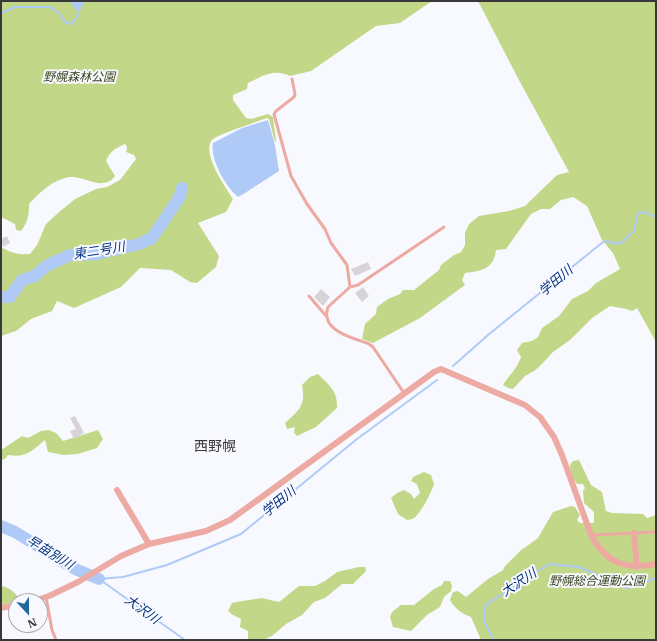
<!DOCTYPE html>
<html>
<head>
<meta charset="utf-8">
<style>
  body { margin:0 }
  #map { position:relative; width:657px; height:641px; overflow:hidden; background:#f8f9fe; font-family:"IBM Plex Serif",serif }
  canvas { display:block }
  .frame { position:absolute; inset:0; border:2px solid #39393b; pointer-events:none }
  .north { position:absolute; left:8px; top:593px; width:40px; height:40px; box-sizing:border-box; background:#f8f9fe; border:1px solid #acacb0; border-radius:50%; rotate:158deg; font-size:11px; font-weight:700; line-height:16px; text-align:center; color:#39393b }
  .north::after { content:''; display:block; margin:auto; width:14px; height:18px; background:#20679b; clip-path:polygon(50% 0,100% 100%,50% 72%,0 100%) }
</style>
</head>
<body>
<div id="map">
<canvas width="657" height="641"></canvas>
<div class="frame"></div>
<div class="north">N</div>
</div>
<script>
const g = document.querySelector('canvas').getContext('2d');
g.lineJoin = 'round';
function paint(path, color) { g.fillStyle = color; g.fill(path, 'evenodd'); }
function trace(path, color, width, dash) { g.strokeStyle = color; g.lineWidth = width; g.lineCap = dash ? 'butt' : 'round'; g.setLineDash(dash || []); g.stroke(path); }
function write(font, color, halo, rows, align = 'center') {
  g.font = font + ' "IBM Plex Serif","Noto Sans JP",serif'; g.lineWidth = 4; g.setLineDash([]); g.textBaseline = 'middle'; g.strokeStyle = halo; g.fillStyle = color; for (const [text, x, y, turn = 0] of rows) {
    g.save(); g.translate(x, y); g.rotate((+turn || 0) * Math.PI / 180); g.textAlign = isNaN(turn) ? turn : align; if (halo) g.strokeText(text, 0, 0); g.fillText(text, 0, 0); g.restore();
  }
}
paint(new Path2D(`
  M1 1H432L400 23 376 26 311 71 290 76C274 68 262 76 248 83L247 89 233 95V100L246 118 251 119 268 114 273 117 276 141 275 142 269 119 267 118C257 122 218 134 212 140 201 153 226 188 233 199L226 212 198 223 219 256 216 267 197 283 190 282 171 270 140 268 121 287 74 308 57 301 52 311 31 319 16 331 1 336V247C11 253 19 255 30 254L37 245 46 224 58 213 75 199 96 189 107 187 120 180 136 159 134 155 126 152 127 147 125 144C116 148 110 151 106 161L115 176C103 192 85 176 71 177 55 178 39 193 29 204 29 215 28 222 21 231L16 230 15 224 1 217Z
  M478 1H656V342L637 308 632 311 626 309 610 306 592 318 570 340 553 352 540 366 534 371 525 376 513 389 508 388 503 385C509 375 517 369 521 357L517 350 522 343 532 341 538 337 542 328 559 316 572 299 588 291 596 283 620 269 613 253 602 240 587 206 573 197 561 200 550 209H541L531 214 506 249 496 250C494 269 482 271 465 273L462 280 465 285 420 318 373 343 362 339 365 324 376 314 377 307 388 299 400 294 403 290H414L439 270 441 265 454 255 461 252 465 245V233L469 224 479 216 509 211 525 206 557 175 569 172 520 82Z
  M318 374C329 385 338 391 337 408L316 427 297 436 294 433 295 427 287 429 285 423C299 410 306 406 302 385L310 377Z
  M49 430 56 433 63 441 98 430 103 439 97 448 78 454 64 455 48 452 45 440C32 451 26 458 8 455L5 459 1 460V450L22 436 28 438 41 431Z
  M579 460 591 485 602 492 606 511 612 513 643 514 647 518 656 515V640H481L471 617C462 614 454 608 450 600L453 592 458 591 466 597 488 579 503 570 505 566 520 551 538 538 553 512 571 506 575 507 580 515 577 520 580 523H594V512L584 503 583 491 585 488 583 484H577C573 479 570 472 570 465L573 461Z
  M424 472 431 475 434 484C431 493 421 513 414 518 412 519 409 520 407 520L398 514 391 498 397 493 404 490 411 494 414 499 420 493 417 484 411 481 413 477Z
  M359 567H365L366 571 353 584H342L325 598 314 602 302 615 286 624 272 636 263 640H248V631L240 627 241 619 233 615 228 611 232 603 236 602 262 598 279 602 299 586H315L325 581 337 572Z
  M444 581H450L452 586 451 591 444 597 440 607 427 615 411 631 393 627 390 617 392 612 401 605H414L434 589 442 585Z
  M1 586C8 587 14 591 18 597L10 603 1 605Z`), '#c2d888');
paint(new Path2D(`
  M69 1H85L79 12 77 11Z
  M268 120 275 145 279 171 245 193 238 197C225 186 210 159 213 143L242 128Z`), '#afcaf7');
trace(new Path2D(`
  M1 13 15 7H50L59 13 65 22 70 24 74 21 78 14
  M453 366 488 335 603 242C610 240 615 245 621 243L634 231 637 217 639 213 646 212 652 216H656
  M99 579 123 577 167 565 241 534 357 439 437 380
  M99 579 185 640
  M494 640C486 626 480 620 487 604L549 564 579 567 595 574 611 584 628 588 656 578`), '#afcaf7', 2);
trace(new Path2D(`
  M1 297H10L22 280 35 276 46 266 70 255 97 254 139 244 152 238 179 198 182 188
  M1 526 15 532 75 569 99 579`), '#afcaf7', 12);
paint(new Path2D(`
  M7 236 10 243 3 247 1 239Z
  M368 262 371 269 355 276 351 269Z
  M363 287 369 296 362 302 355 293Z
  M321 289 330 297 323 306 314 297Z
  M75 416 84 433 74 439 70 431 76 429 70 418Z`), '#d8d3d8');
trace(new Path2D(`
  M292 79 295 94 294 97 276 111 274 114 291 176 307 204 325 229 331 243 347 265 350 287
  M309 296 327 317
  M404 393 373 347 369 344C357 339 329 333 327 317 326 314 327 311 328 307L350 287 358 285 444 227
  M592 535 656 532
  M46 597 52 630 56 640`), '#edaaa3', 3);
trace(new Path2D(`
  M117 490 149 544
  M634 533 637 567
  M34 601 49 596 78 582 121 556 149 544 206 531 230 520 434 372 441 369 525 405 540 417 554 437 562 455 591 535C606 563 625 570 656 564
  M1 608 16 605`), '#edaaa3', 6);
write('italic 12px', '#38411c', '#f8f9fe', [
  ["野幌森林公園",79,78],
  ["野幌総合運動公園",597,582]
]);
write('italic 13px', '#002f81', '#f8f9fe', [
  ["東二号川",99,251,-9],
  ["学田川",556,281,-40],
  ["学田川",279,502,-39],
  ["早苗別川",50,553,32],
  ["大沢川",519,583,-33],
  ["大沢川",142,610,36]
]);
write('14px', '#39393b', '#f8f9fe', [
  ["西野幌",215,447]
]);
</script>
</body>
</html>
